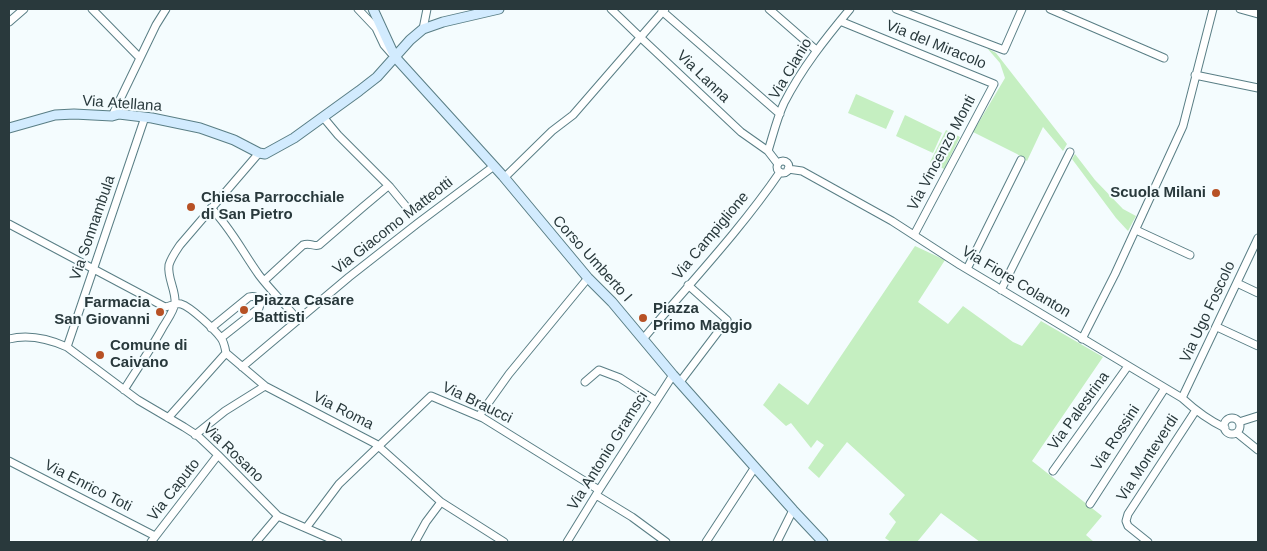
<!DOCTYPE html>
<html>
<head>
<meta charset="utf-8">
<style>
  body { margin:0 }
  #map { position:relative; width:1267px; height:551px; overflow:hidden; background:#f4fcfe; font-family:Helvetica,sans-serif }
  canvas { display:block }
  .frame { position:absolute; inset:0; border:10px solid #29393c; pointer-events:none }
</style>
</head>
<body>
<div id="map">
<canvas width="1267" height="551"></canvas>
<div class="frame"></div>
</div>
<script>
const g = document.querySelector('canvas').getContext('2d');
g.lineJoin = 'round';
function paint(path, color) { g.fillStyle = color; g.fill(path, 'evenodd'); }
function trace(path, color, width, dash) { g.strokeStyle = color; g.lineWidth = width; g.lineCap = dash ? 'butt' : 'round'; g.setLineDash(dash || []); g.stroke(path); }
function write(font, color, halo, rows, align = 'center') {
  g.font = font + ' Helvetica,sans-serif'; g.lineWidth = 4; g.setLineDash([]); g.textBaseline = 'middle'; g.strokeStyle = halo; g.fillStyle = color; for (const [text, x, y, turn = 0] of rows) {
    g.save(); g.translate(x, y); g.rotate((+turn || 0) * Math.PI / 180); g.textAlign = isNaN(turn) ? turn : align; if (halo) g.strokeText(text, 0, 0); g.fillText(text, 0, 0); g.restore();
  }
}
paint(new Path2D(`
  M987 48 996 53 1067 144 1063 151 1043 127 1027 161 1017 154 973 132 1005 78 1000 63Z
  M856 94 894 111 886 129 848 113Z
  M905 115 942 133 933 153 896 136Z
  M946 130 960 137 944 169 930 162Z
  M1075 154 1095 180 1123 209 1136 216 1128 231 1116 218 1072 159Z
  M915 246 945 260 918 302 948 324 963 306 1013 342 1022 346 1041 321 1103 357 1032 461 1102 516 1086 535 1094 542H980L941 513 917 542H891L885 538 896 522 889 514 905 495 847 442 819 478 808 468 824 445 817 440 811 448 791 423 786 426 763 405 779 383 808 405Z`), '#c5efc1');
const minor = new Path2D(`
  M92 9 140 58
  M358 9 376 28 384 45 391 53
  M611 9 640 37 655 51 741 132 768 151 778 164
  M769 9 816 50
  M896 9 1004 50 1022 9
  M1050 9 1164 58
  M1240 9 1258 14
  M662 11 780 114
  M840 21 994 84 914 235
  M9 22 24 9
  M423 29 427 9
  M1195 75 1258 88
  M112 116 156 25 166 9
  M323 117 338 135 390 187 409 210
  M768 151C773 135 777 118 784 103 802 68 825 39 850 9
  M777 167a6 6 0 1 1 12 0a6 6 0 1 1-12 0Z
  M788 169 802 171 892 221 960 265 1182 398C1195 410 1208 420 1225 428
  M504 178 552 131 573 115 665 9
  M211 208C231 228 243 253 259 275 271 291 286 305 298 320
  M9 224 165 307C171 306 175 303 181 304 191 307 214 329 221 338 224 342 225 347 226 353L265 386 376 444 441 502 504 542
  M1136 230 1190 255
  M967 269 1021 160
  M264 281 303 245C310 242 313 247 319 245L363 207 388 186
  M1237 283 1258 293
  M1001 290 1070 152
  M1217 327 1258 346
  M211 328 249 297C257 295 262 301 259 308L221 338
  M9 339C29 334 49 339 67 347L138 400 184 427 198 436 218 455 278 516 338 542
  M643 339C689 284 739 232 780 172
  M1082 339 1115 274 1183 126 1213 9
  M67 347 145 117
  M242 367 349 277 418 223 494 166
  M585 382 599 370 620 378 656 401
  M680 382 727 320 688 285
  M124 390C137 369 151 349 163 327 167 320 174 311 175 303 176 290 167 278 169 265 171 258 176 251 180 245L259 153
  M1182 398 1258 238
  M479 416 509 374 588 278
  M168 418 226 353
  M1224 426a8 8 0 1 1 16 0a8 8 0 1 1-16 0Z
  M1239 422 1258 416
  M1237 433 1258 450
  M195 435 225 411 265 386
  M9 461 155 536
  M1053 471 1128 366
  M596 495 632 517 666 542
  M1090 504 1165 388
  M306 528 339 484 431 396 483 418 599 490
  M151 542 218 455
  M256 542 278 516
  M415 542 426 522 441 502
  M567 542 599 490 673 375
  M706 542 755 467
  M777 542 793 510
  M1148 542 1128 526 1126 521 1128 514 1196 410`);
const secondary = new Path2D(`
  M373 9 395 57 503 176 588 278 612 302 673 375 793 510 823 542
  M9 128 55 115 74 114 112 116 119 114 152 118 200 128 234 140 259 153 265 154 294 138 359 91 377 77 410 40 423 29 443 22 499 9`);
trace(minor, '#597e85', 9);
trace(secondary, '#597e85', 11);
trace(minor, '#fff', 7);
trace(secondary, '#d2ebfe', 9);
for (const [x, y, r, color] of [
  [1216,193,5,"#b75125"],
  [191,207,5,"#b75125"],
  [244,310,5,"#b75125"],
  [160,312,5,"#b75125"],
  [643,318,5,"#b75125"],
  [100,355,5,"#b75125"]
]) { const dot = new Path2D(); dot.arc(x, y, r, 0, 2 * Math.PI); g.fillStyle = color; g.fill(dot); trace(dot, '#f4fcfe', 2); }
write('15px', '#29393c', '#f4fcfe', [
  ["Via del Miracolo",936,45,22],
  ["Via Clanio",791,69,-59],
  ["Via Lanna",703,77,44],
  ["Via Atellana",122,104,4],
  ["Via Vincenzo Monti",942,153,-62],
  ["Via Giacomo Matteotti",393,226,-38],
  ["Via Sonnambula",93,228,-71],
  ["Via Campiglione",711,236,-50],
  ["Corso Umberto I",592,259,48],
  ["Via Fiore Colanton",1016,282,31],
  ["Via Ugo Foscolo",1208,312,-65],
  ["Via Braucci",477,403,26],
  ["Via Roma",343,411,27],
  ["Via Palestrina",1079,411,-54],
  ["Via Rossini",1116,438,-57],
  ["Via Antonio Gramsci",608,451,-58],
  ["Via Rosano",233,453,44],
  ["Via Monteverdi",1148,458,-57],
  ["Via Enrico Toti",88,486,27],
  ["Via Caputo",174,490,-52]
]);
write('bold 15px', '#29393c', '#f4fcfe', [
  ["Scuola Milani",1206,193,"right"],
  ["Chiesa Parrocchiale",201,198],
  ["di San Pietro",201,215],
  ["Piazza Casare",254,301],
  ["Battisti",254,318],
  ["Farmacia",150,303,"right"],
  ["San Giovanni",150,320,"right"],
  ["Piazza",653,309],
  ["Primo Maggio",653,326],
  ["Comune di",110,346],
  ["Caivano",110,363]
], 'left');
</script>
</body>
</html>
